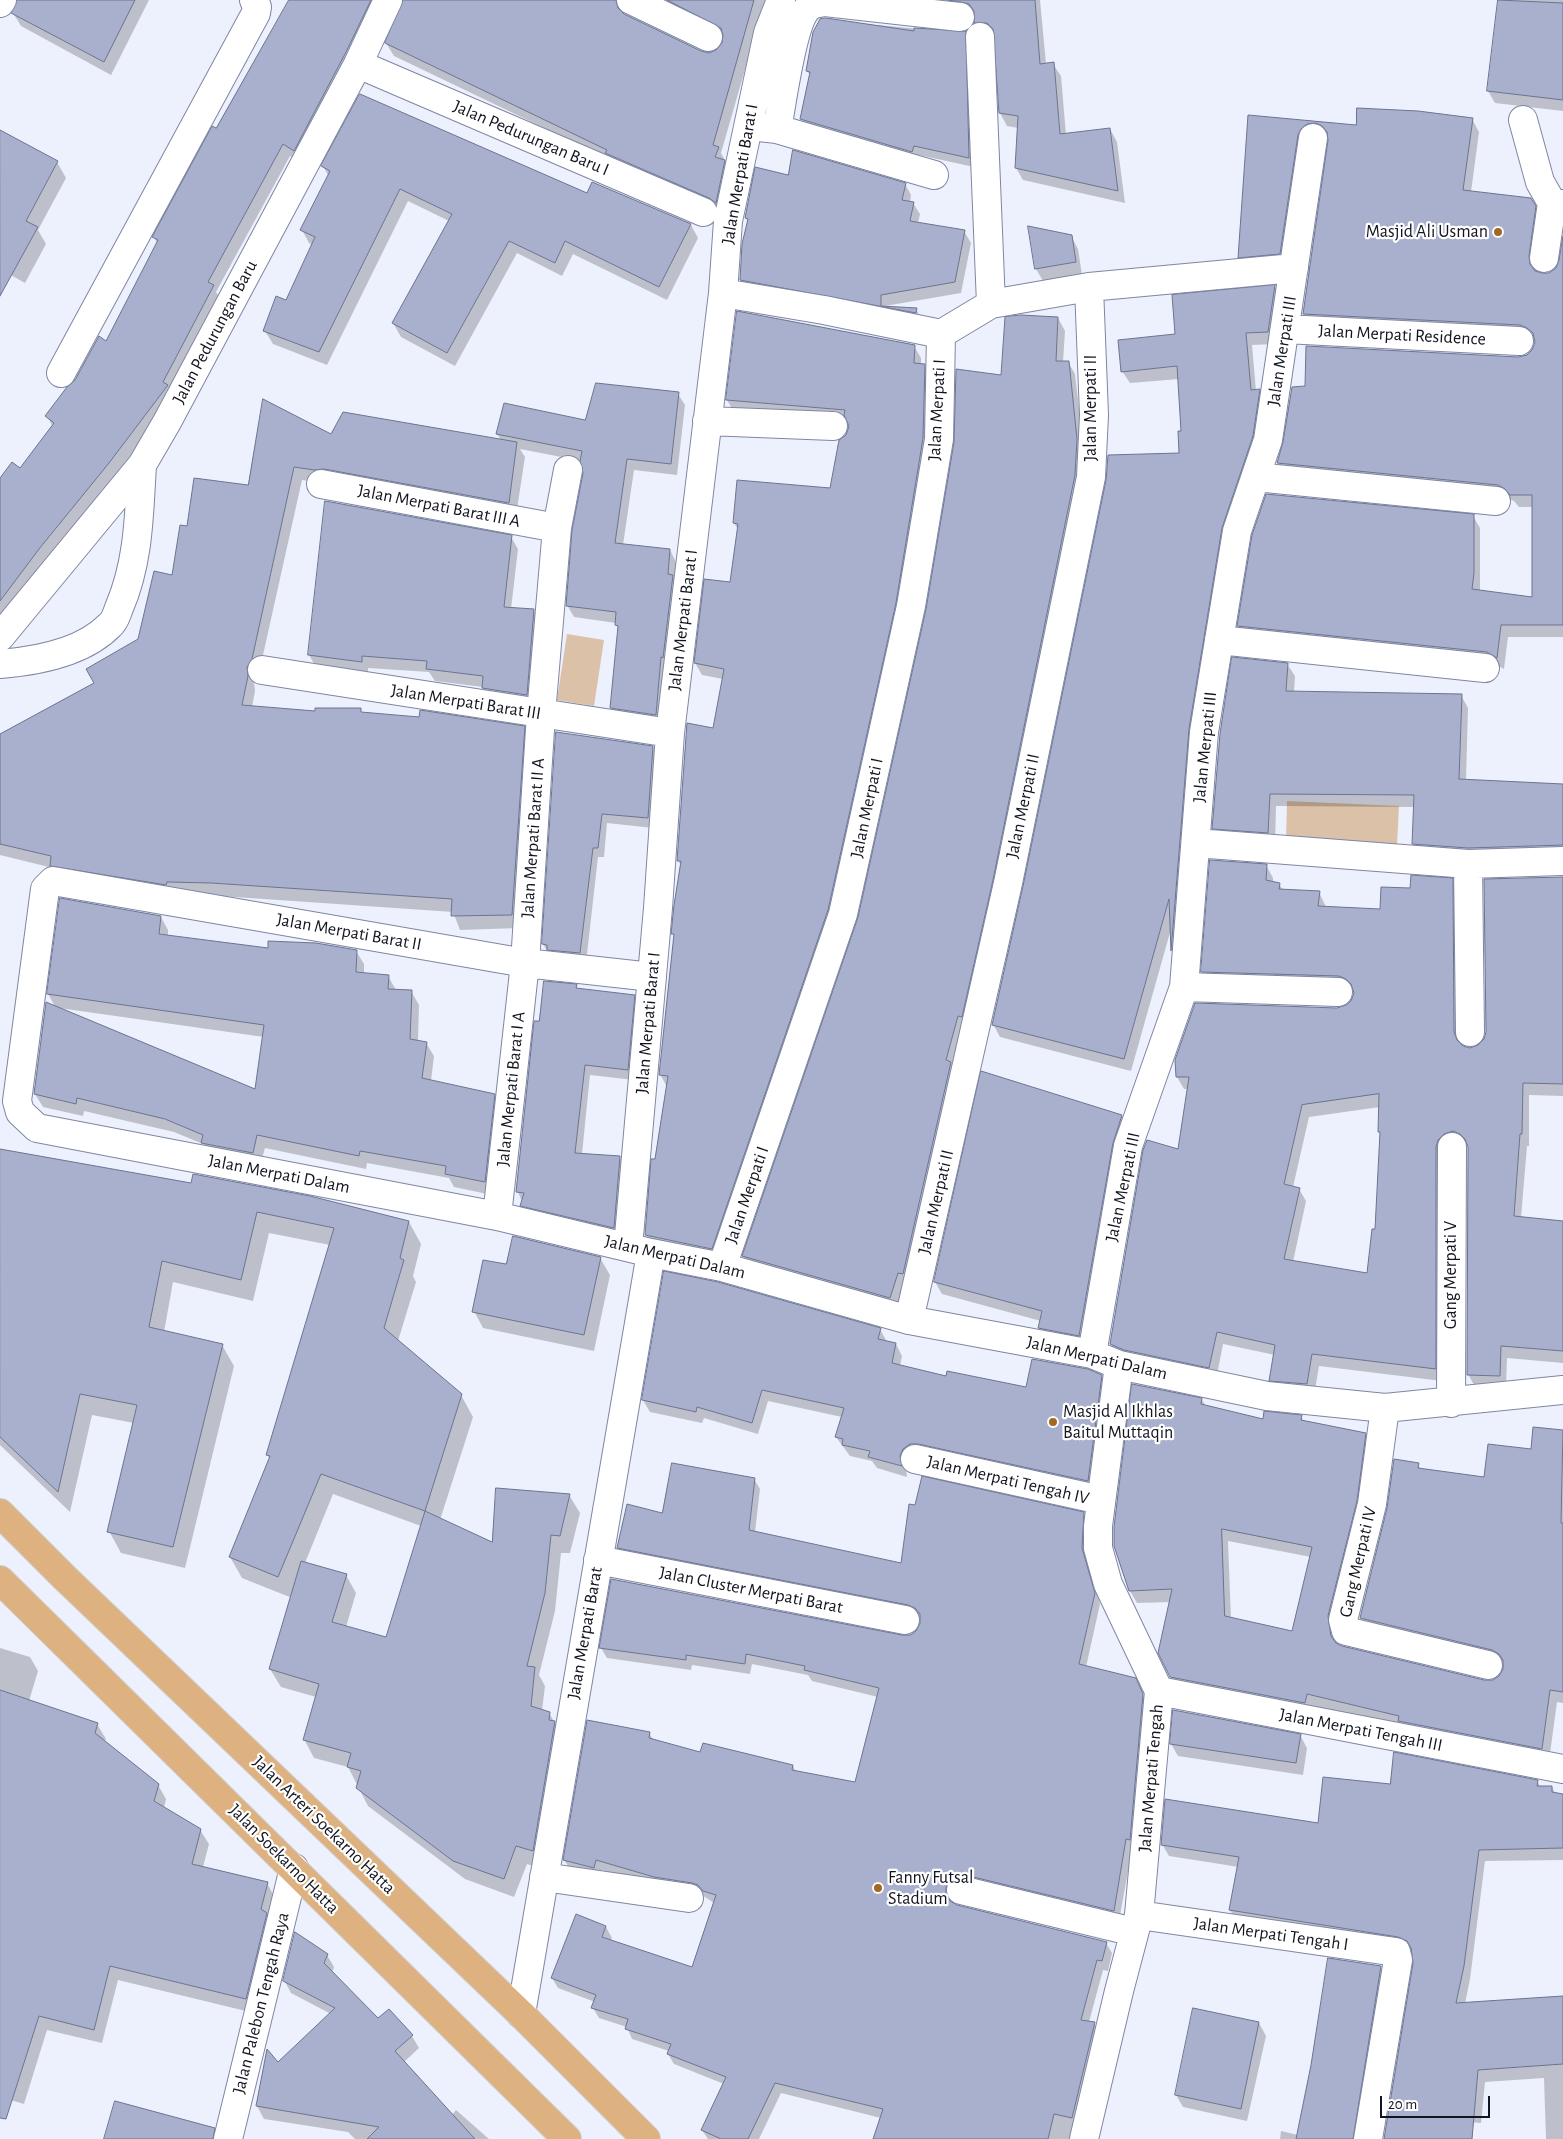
<!DOCTYPE html>
<html>
<head>
<meta charset="utf-8">
<style>
  body { margin:0 }
  #map { position:relative; width:1563px; height:2139px; overflow:hidden; background:#edf1fe; font-family:"Alegreya Sans",sans-serif }
  canvas { display:block }
  .scale { position:absolute; left:1380px; top:2096px; width:110px; height:22px; box-sizing:border-box; border:2px solid #12141f; border-top:0; padding-left:6px; font-size:15px; line-height:18px; white-space:nowrap; color:#12141f; -webkit-text-stroke:4px #fff; paint-order:stroke }
</style>
</head>
<body>
<div id="map">
<canvas width="1563" height="2139"></canvas>
<div class="scale">20 m</div>
</div>
<script>
const g = document.querySelector('canvas').getContext('2d');
g.lineJoin = 'round';
function paint(path, color) { g.fillStyle = color; g.fill(path, 'evenodd'); }
function trace(path, color, width, dash) { g.strokeStyle = color; g.lineWidth = width; g.lineCap = dash ? 'butt' : 'round'; g.setLineDash(dash || []); g.stroke(path); }
function write(font, color, halo, rows, align = 'center') {
  g.font = font + ' "Alegreya Sans",sans-serif'; g.lineWidth = 4.5; g.setLineDash([]); g.textBaseline = 'middle'; g.strokeStyle = halo; g.fillStyle = color; for (const [text, x, y, turn = 0] of rows) {
    g.save(); g.translate(x, y); g.rotate((+turn || 0) * Math.PI / 180); g.textAlign = isNaN(turn) ? turn : align; if (halo) g.strokeText(text, 0, 0); g.fillText(text, 0, 0); g.restore();
  }
}
paint(new Path2D(`
  M567 634 604 640 594 706 557 700Z
  M1287 801 1399 806 1397 845 1286 841Z`), '#dbc1a8');
paint(new Path2D(`
  M19 0H149L111 75 21 26 13 13Z
  M291 0H386L301 163 290 156 216 292 220 298 174 399 0 627V480L20 469 53 427 47 416 106 343 157 243 154 237Z
  M404 0H629L624 6 622 14 701 52 709 54 717 51 723 45 724 36 650 0H765L721 153 732 174 718 210 614 166 611 160 394 56 386 43Z
  M831 0H1040L1046 64H1053L1061 76 1066 135 1110 129 1117 142 1125 203 1023 180 1016 168 1018 128 1007 126 1000 113 995 35H982L975 23V16Z
  M1499 0H1563V111L1495 103 1488 91Z
  M821 20 965 33 971 42 974 167 919 155 917 161 807 129 801 119 811 76 807 71Z
  M1249 116 1357 126 1472 119 1479 132 1471 192 1531 200 1542 220 1535 280 1563 314V637H1508L1504 669 1495 664 1246 638 1238 626 1473 516 1480 528V591L1533 598V507H1519L1514 501 1505 497 1285 475 1278 463 1285 443 1526 356 1533 351 1536 340 1528 337 1311 326 1304 314 1329 137 1323 134 1286 266 1246 269 1239 257Z
  M0 131 57 162 66 178 38 230 46 244 25 283 0 269Z
  M323 166 588 195 593 183 691 225 698 238 667 300 573 254 562 276 517 253 455 366 401 337 393 323 449 221 408 201 327 365 273 344 265 331 286 302 313 245 309 243 302 230 329 177Z
  M789 177 905 184 911 195 910 202 913 203 920 214 918 223 964 231 971 243 961 293 885 306 916 309 922 320 747 291 741 280 749 223 746 218Z
  M1071 236 1078 249 1082 275 1043 281 1036 269Z
  M1275 287 1282 299 1275 344 1252 345 1256 391 1259 390 1266 402 1178 960 1172 951 1171 929 1131 1071 1000 1037 993 1024 1180 454 1183 432 1179 379 1130 383 1122 371 1177 335Z
  M738 313 914 346 921 358V365H924L931 377 930 450 834 922 718 1261 653 1247 646 1235 667 1087 660 1074 681 866 678 860 714 729 723 679 702 675 695 663 732 584 739 531 734 523 831 489 850 427 848 421 734 412 727 400Z
  M1058 318 1065 331 1063 362H1068L1075 374 1084 452 999 893 897 1310 751 1268 743 1256 859 918 1002 376Z
  M678 394 685 405 677 475 634 470 623 545 670 550 676 562 675 579 679 587 662 726 618 719 612 708 619 630 616 623 574 617 567 605 585 473 582 461 520 449 525 457 516 516 302 480 259 673 254 682 255 691 252 707 316 712 360 709 363 714 524 728 532 741 520 928 460 930 453 912 220 896 53 868 0 855V735L95 683 139 640 173 577 189 527 249 487 331 436 501 440 497 434 586 422Z
  M511 537 518 549 511 609 534 611 541 623 533 707 491 700 483 687 435 681 429 672 368 668V673L316 667 309 655Z
  M1287 664 1295 676 1294 692 1461 695 1468 708 1466 780 1563 785V858L1421 856 1413 844 1415 807 1276 806 1275 845 1220 841 1213 828Z
  M557 733 653 747 658 757 653 828 607 823 604 857H598L586 963 549 954 543 944Z
  M1266 865 1273 878V883L1279 884 1283 890 1319 892 1326 907 1382 910 1412 889 1452 880 1459 892 1461 1046 1470 1049 1479 1046 1485 1040 1563 878V1096L1529 1095V1146H1527L1521 1218 1563 1223V1363L1507 1358 1506 1388 1475 1387 1468 1374 1469 1146 1460 1143 1442 1381 1319 1366 1314 1396 1278 1393 1271 1380 1275 1355 1223 1344 1216 1380 1118 1356 1111 1344 1179 1151 1189 1089H1184L1177 1077 1176 1060 1346 1007 1352 1001 1355 993 1354 991 1346 988 1209 984 1202 972ZM1380 1107 1381 1135 1376 1230 1368 1275 1293 1262 1306 1201 1299 1189 1293 1187 1309 1117Z
  M161 917 168 930V936L269 950 356 951 364 964V974L388 976 396 990 411 991 419 1005 418 1042 426 1043 434 1056 431 1081 494 1095 502 1109 492 1195 454 1187 449 1178 367 1163 366 1169 265 1148 260 1166 210 1157 203 1144 174 1132 84 1111 83 1116 43 1107 35 1094 56 1008 48 994ZM59 1008 264 1037 256 1091Z
  M576 986 579 990 634 996 640 1007 634 1080 590 1075 582 1154 620 1158 626 1169 620 1238 528 1216 518 1192 540 1023Z
  M1122 1116 1129 1128 1086 1348 1047 1340 1040 1328 1041 1321 942 1294 935 1282Z
  M0 1150 409 1222 421 1244 413 1276 416 1282 398 1341 461 1395 473 1417 440 1520 493 1544 569 1495 580 1513 570 1553H561L555 1611 539 1675 545 1686 542 1711 549 1713 565 1740 543 1869 527 1864 514 1897 465 1879 368 1806 348 1767 314 1758 304 1739 316 1697 281 1687 270 1669 292 1598 242 1578 230 1557 270 1460 267 1454 330 1245 269 1233 253 1301 173 1282 164 1332 222 1345 234 1366 185 1568 121 1553 109 1531 134 1423 92 1415 70 1512 0 1445ZM333 1494 421 1526 387 1639 346 1627 356 1593 346 1575 305 1563Z
  M600 1258 610 1275 594 1351 483 1328 474 1311 507 1266Z
  M880 1329 887 1342 896 1344 902 1356 900 1366 947 1377 1027 1388 1101 1376 1108 1388 1094 1492 906 1468 907 1477 877 1468 872 1461 850 1456 836 1437 842 1417 768 1401 758 1434 704 1418 702 1423 650 1412 643 1400Z
  M1202 1400 1206 1406 1264 1421 1301 1416 1304 1422 1365 1434 1372 1446 1334 1629 1337 1645 1484 1681H1492L1500 1677 1504 1664 1368 1630 1361 1618 1418 1464 1421 1470 1486 1478 1532 1450 1534 1428 1563 1431V1703L1557 1702 1549 1761 1313 1706 1312 1715 1178 1689 1171 1677V1602L1137 1603 1130 1591ZM1228 1541 1311 1557 1292 1632 1231 1619Z
  M754 1479 760 1489 755 1532 902 1564 1083 1513 1089 1524 1088 1560 1100 1604 1086 1667 1141 1690 1148 1705 1132 1849 1119 1921 951 1897V1903L957 1906 1106 1943 1112 1953 1108 1971 1103 1970 1089 2022 1094 2023 1100 2034 1076 2139H875L881 2118 781 2093 759 2139H708L702 2130 724 2084 674 2064 668 2054 669 2051 632 2039 627 2027 599 2018 593 2008 595 2002 558 1988 552 1978 577 1916 606 1927 612 1938 610 1941 693 1968 714 1903 699 1893 661 1887 602 1870 599 1878 571 1870 564 1860 649 1733 654 1741 701 1754 793 1766 796 1772 856 1783 878 1697 812 1681 808 1675 752 1664 750 1674 692 1665 691 1670 607 1658 601 1648 910 1636 917 1631 922 1623 921 1618 915 1615 624 1558 618 1548 663 1514Z
  M0 1648 30 1657 38 1671 29 1701 97 1724 106 1739 104 1742 158 1785 166 1799 164 1808 200 1830 209 1844 203 1867 267 1883 275 1898 254 2013 118 1980 102 2043 47 2030 24 2104 0 2097Z
  M1300 1735 1307 1748 1303 1775 1178 1756 1171 1744Z
  M1537 1781 1541 1788 1552 1787 1555 1793 1563 1795V1860L1485 1861 1470 1979 1465 2004 1563 1998V2139H1546L1544 2078 1485 2082 1481 2123 1458 2121 1454 2139H1385L1414 1956 1412 1951 1406 1948 1237 1922 1230 1910 1239 1867 1169 1856 1162 1844 1319 1825 1391 1786Z
  M327 1955 334 1967 332 1973 378 2020 412 2036 419 2048 404 2062 452 2115 456 2110 489 2139H355L348 2132 264 2119 257 2106 268 2051 278 2064 331 2014 291 1993 284 1980Z
  M1380 1967 1387 1979 1360 2139H1280L1281 2131 1298 2135Z
  M1259 2023 1266 2036 1247 2121 1183 2107 1176 2095Z`), '#0003');
const building = new Path2D(`
  M17 0H135L104 62 11 13Z
  M289 0H371L346 52 294 151 283 144 208 282 214 285 163 382 168 385 109 463 39 549 0 601V478L12 462 20 468 54 423 45 416 67 387 75 380 99 336 106 341 158 240 152 237 212 126 216 128Z
  M403 0H616L618 8 624 14 701 51 709 53 716 50 722 43 723 35 721 28 667 0H754L713 145 719 147 715 157 725 160 716 203 709 198 605 153 607 150 385 43Z
  M948 0H1035L1040 64 1054 62 1060 134 1110 128 1118 191 1015 168 1018 116 999 113 993 29 987 23H974V11L969 4Z
  M1498 0 1563 3V100L1487 91Z
  M826 18 914 31V28L966 31 969 158 914 146 912 152 800 119 810 72 806 71 813 32 820 19Z
  M360 94 587 193 592 182 691 224 659 287 565 241 555 263 509 241 447 353 392 323 452 214 400 189 319 352 263 331 276 296 286 300 315 237 300 230 330 171 321 166Z
  M1357 108 1418 111 1473 118 1463 190 1531 198 1536 206 1529 256 1530 264 1535 271 1542 273H1549L1556 268 1559 260 1563 236V625H1501L1497 658 1487 652 1237 626 1252 535 1266 494 1474 514V573L1472 589 1532 597V495H1510L1505 489 1498 485 1277 463 1283 442 1292 387 1305 386 1306 346 1518 357 1527 355 1532 350 1535 342 1533 333 1527 328 1520 325 1303 314 1328 140 1327 132 1322 126 1316 123 1307 124 1301 129 1298 135 1280 254 1238 258 1248 115 1356 125Z
  M0 130 58 161 26 221 38 227 0 296Z
  M793 150 906 183 902 200 914 202 910 221 965 230 955 282 881 295V306L917 308 916 313 740 280 742 244 748 219 745 218 755 167 788 175Z
  M1028 226 1072 235 1076 262 1035 269Z
  M1275 285 1268 332 1246 333 1251 390 1260 389 1253 436 1222 528 1189 729 1171 951 1169 899 1124 1059 992 1025 1023 886 1106 480 1108 455 1179 453 1178 431H1181L1177 366 1121 372 1118 340 1175 334 1172 295Z
  M737 311 915 345 914 363 925 364 923 438 896 603 828 910 712 1249 645 1235 651 1159H655L668 1076 659 1075 674 934H671L674 905 681 861H677L687 723 713 728 724 669 694 663 704 579 730 582 738 524 733 523 737 480 830 488 839 440 846 435 849 426 844 415 845 410 726 400Z
  M1021 315 1058 317 1056 361H1069L1077 439 1075 475 993 880 962 1017 958 1016 946 1060 951 1062 903 1274 898 1273 890 1298 742 1256 858 917 926 609 954 442 956 369 1001 375 1005 317Z
  M596 383 679 392 671 464 627 459 615 543 670 549 668 574 673 575 663 658 661 657 656 715 610 708 618 626 615 625 616 612 566 606 572 530 583 473 580 461 582 451 496 434 504 403 585 420Z
  M263 399 331 434 343 412 517 442 509 503 324 469 314 470 294 467 252 659 247 667 248 676 242 705 315 711V708H361V712L419 717 420 710 525 726 512 915 451 916 452 899 211 883 167 882 166 885 50 866 51 856 0 844V734L94 683 86 669 138 639 154 571 172 575 180 525 187 526 194 478 248 485Z
  M325 501 512 535 504 607 534 609 527 695 482 688 483 676 426 669 427 661 362 656V662L308 655Z
  M1232 657 1288 663 1286 691 1462 694 1459 779 1563 784V845L1468 848 1412 844 1414 795 1270 794 1268 833 1212 829 1220 734Z
  M556 732 653 746 648 818 602 814 598 848H593L580 953 547 950V945L542 944Z
  M1210 860 1267 864 1266 880 1280 883 1279 889 1320 891 1318 906 1380 909 1381 887 1410 888 1411 875 1453 878 1454 1032 1457 1040 1463 1046 1470 1048 1478 1045 1484 1039 1486 1032 1484 879 1563 877V1084L1523 1083 1522 1134H1520L1514 1216 1563 1221V1351L1501 1346 1500 1376 1467 1375 1468 1147 1465 1139 1460 1134 1453 1131 1444 1134 1438 1140 1436 1147V1369L1312 1354 1307 1384 1269 1381 1275 1345 1217 1332 1209 1368 1124 1350 1110 1344 1143 1150 1147 1140 1178 1149 1189 1077H1176L1175 1060 1195 1003 1337 1008 1346 1005 1351 1001 1354 993 1351 984 1346 979 1339 976 1201 972ZM1379 1094 1378 1132H1380L1375 1229H1372L1367 1273 1284 1259 1300 1188 1284 1184 1302 1105Z
  M60 898 161 916 159 934 268 948V941L316 943 357 950 356 972 389 975 388 989 412 990 410 1039 427 1042 422 1078 495 1094 485 1182 445 1174 446 1166 360 1151 359 1156 257 1135 253 1153 201 1143 203 1135 165 1119 77 1098 76 1104 34 1094 46 1002 255 1089 264 1025 47 994Z
  M544 981 577 984 576 988 635 995 628 1070 585 1065 575 1153 620 1156 614 1228 520 1206 524 1193 516 1192 534 1021H539Z
  M981 1071 1122 1115 1113 1143 1079 1336 1038 1328 1042 1311 934 1282Z
  M0 1149 191 1183 193 1174 310 1196 409 1221 400 1258 404 1260 384 1328 462 1394 425 1511 321 1474 278 1577 229 1557 270 1456 266 1455 334 1228 257 1212 241 1280 162 1261 149 1327 223 1344 173 1547 107 1532 137 1405 80 1394 58 1492 0 1437Z
  M513 1236 601 1257 584 1335 472 1312 483 1260 506 1264Z
  M664 1271 718 1282 881 1328 878 1339 896 1343 892 1363 946 1376 947 1371 1026 1387 1032 1359 1088 1369 1102 1375 1088 1481 918 1444H910L903 1449 900 1456 902 1466 868 1457 870 1451 842 1445 843 1439 835 1437 844 1408 762 1390 752 1423 697 1407 696 1412 642 1400Z
  M1132 1384 1202 1398 1201 1404 1263 1419 1264 1411 1302 1415 1301 1420 1366 1433 1357 1501 1328 1616 1331 1636 1336 1643 1342 1646 1484 1680H1493L1499 1676 1503 1669V1660L1499 1654 1492 1650 1360 1618 1387 1508 1394 1459 1419 1463 1418 1468 1484 1477 1488 1444 1531 1449 1533 1427 1563 1430 1561 1523H1563V1692L1550 1690 1542 1749 1398 1721 1399 1716 1307 1694 1305 1703 1170 1677 1158 1653 1172 1589 1129 1591 1114 1546V1527ZM1222 1529 1312 1547 1292 1631 1225 1616Z
  M672 1463 755 1478 749 1530 901 1563 909 1504 915 1505 922 1476 1084 1512 1082 1548 1095 1593 1079 1664 1136 1678 1143 1694 1130 1840 1126 1839 1114 1911 965 1875H956L950 1879 946 1887V1895L950 1901 957 1905 1107 1942 1102 1961 1097 1960 1081 2020 1095 2022 1072 2118 1054 2114 1048 2139H873L883 2109 775 2083 748 2139H721L701 2130 726 2077 667 2054 671 2044 625 2029 628 2019 591 2008 596 1995 551 1978 576 1914 606 1926 602 1937 692 1967 716 1895 703 1891 698 1885 692 1883 654 1877 596 1860 594 1868 563 1860 587 1720 650 1732 649 1738 700 1752 703 1743 793 1765 792 1770 855 1782 879 1688 804 1670 805 1666 746 1654 745 1664 686 1655V1660L599 1648 611 1579 902 1635H911L916 1631 920 1623V1614L915 1608 908 1605 617 1548 627 1504 662 1513Z
  M496 1488 570 1494 560 1536 551 1535 545 1593 527 1666 535 1667 531 1706 550 1712 549 1720 555 1721 533 1851 516 1846 504 1879 453 1861 356 1788 361 1771 347 1767 351 1753 303 1740 319 1684 269 1669 301 1561 347 1574 332 1622 386 1637 425 1511 492 1542Z
  M0 1690 98 1723 95 1733 159 1784 154 1801 201 1829 192 1864 268 1882 261 1909 267 1913 246 1999 110 1966 94 2030 39 2016 6 2119 0 2118Z
  M1173 1710 1301 1734 1296 1763 1170 1744Z
  M1394 1752 1538 1780 1537 1786H1552V1792L1563 1794V1848L1479 1850 1464 1966 1456 2003 1563 1996V2064L1478 2070 1472 2139H1384L1413 1963 1411 1948 1407 1941 1398 1937 1229 1910 1239 1857 1161 1845 1165 1799 1318 1823 1323 1777 1390 1784Z
  M295 1932 328 1954 324 1963 378 2018 389 2009 413 2035 395 2051 475 2139H367L379 2127 256 2106 267 2049 278 2062 335 2008 283 1981Z
  M1328 1958 1381 1966 1353 2139H1296L1311 2065Z
  M1193 2008 1259 2022 1241 2109 1175 2095Z
  M115 2101 215 2128 213 2139H104Z`);
paint(building, '#a8b0ce');
trace(building, '#6c738f', 1);
const minor = new Path2D(`
  M631 0 708 37
  M0 3 2 0
  M980 37 991 304
  M358 64 703 212
  M1523 120 1540 182 1552 203
  M759 127 777 129 934 175
  M777 129C782 105 792 19 810 6 814 3 821 3 825 2L960 17
  M1544 258 1552 203 1563 204
  M723 293 824 310 941 334 991 304 1089 287 1294 268
  M1285 329 1519 341
  M61 373 256 13 257 7 254 0
  M707 421 833 426
  M1256 477 1496 501
  M321 484 557 528
  M0 637 142 465 167 422 358 64 388 0
  M1219 640 1485 668
  M0 664C37 661 84 652 110 625 115 621 117 613 119 608 139 562 139 514 142 465
  M262 670 670 733
  M1196 843 1468 864 1563 861
  M1468 864 1470 1032
  M652 977 525 963 53 881 45 889 17 1101 20 1112 37 1128 497 1216 651 1253 722 1267 909 1320 1092 1354 1119 1365 1267 1396 1385 1408 1563 1390
  M1184 987 1338 992
  M497 1216 525 963 541 714 557 528 568 470
  M628 1247 658 908 670 733 723 293 728 221 768 33 781 0
  M722 1267 843 914 911 606 923 535 939 439 941 334
  M909 1320 1008 883 1091 477 1094 415 1089 287
  M1092 1354 1128 1146 1184 987 1204 732 1237 531 1268 440 1313 138
  M1451 1403 1452 1147
  M1385 1408 1372 1504 1343 1620 1346 1631 1488 1665
  M915 1459 1101 1500
  M598 1560 905 1620
  M1159 1691 1563 1769
  M544 1877 689 1898
  M961 1890 1134 1932
  M1139 1915 1396 1952 1398 1960 1368 2139
  M521 2014 651 1253
  M228 2139 294 1868
  M1084 2139 1119 1991 1139 1915 1159 1691 1108 1584 1098 1548V1526L1119 1365`);
const major = new Path2D(`
  M0 1513 65 1578 521 2014 646 2139
  M0 1580 567 2139`);
trace(minor, '#7f86a3', 30);
trace(major, '#d0d0d2', 30);
trace(minor, '#fff', 28);
trace(major, '#ddb280', 28);
for (const [x, y, r, color] of [
  [1498,232,5,"#a16826"],
  [1053,1422,5,"#a16826"],
  [878,1888,5,"#a16826"]
]) { const dot = new Path2D(); dot.arc(x, y, r, 0, 2 * Math.PI); g.fillStyle = color; g.fill(dot); trace(dot, '#fff', 2); }
write('18px', '#12141f', '#fff', [
  ["Jalan Pedurungan Baru I",531,138,23],
  ["Jalan Merpati Barat I",740,174,-80],
  ["Jalan Pedurungan Baru",215,332,-62],
  ["Jalan Merpati Residence",1402,335,3],
  ["Jalan Merpati III",1282,351,-81],
  ["Jalan Merpati II",1091,408,-90],
  ["Jalan Merpati I",937,410,-87],
  ["Jalan Merpati Barat III A",439,506,11],
  ["Jalan Merpati Barat I",683,620,-83],
  ["Jalan Merpati Barat III",466,702,9],
  ["Jalan Merpati III",1205,747,-84],
  ["Jalan Merpati II",1023,806,-78],
  ["Jalan Merpati I",867,808,-78],
  ["Jalan Merpati Barat II A",533,838,-86],
  ["Jalan Merpati Barat II",349,932,10],
  ["Jalan Merpati Barat I",648,1023,-85],
  ["Jalan Merpati Barat I A",511,1089,-84],
  ["Jalan Merpati Dalam",279,1174,11],
  ["Jalan Merpati III",1123,1187,-78],
  ["Jalan Merpati I",747,1195,-71],
  ["Jalan Merpati II",936,1202,-77],
  ["Jalan Merpati Dalam",675,1257,13],
  ["Gang Merpati V",1451,1275,-90],
  ["Jalan Merpati Dalam",1097,1358,13],
  ["Jalan Merpati Tengah IV",1008,1480,13],
  ["Gang Merpati IV",1358,1562,-77],
  ["Jalan Cluster Merpati Barat",751,1590,11],
  ["Jalan Merpati Barat",585,1633,-80],
  ["Jalan Merpati Tengah III",1361,1730,11],
  ["Jalan Merpati Tengah",1151,1778,-85],
  ["Jalan Arteri Soekarno Hatta",324,1825,44],
  ["Jalan Soekarno Hatta",284,1859,45],
  ["Jalan Merpati Tengah I",1271,1934,8],
  ["Jalan Palebon Tengah Raya",261,2003,-76]
]);
write('18px', '#12141f', '#fff', [
  ["Masjid Ali Usman",1488,232,"right"],
  ["Masjid Al Ikhlas",1063,1412],
  ["Baitul Muttaqin",1063,1433],
  ["Fanny Futsal",888,1878],
  ["Stadium",888,1899]
], 'left');
</script>
</body>
</html>
